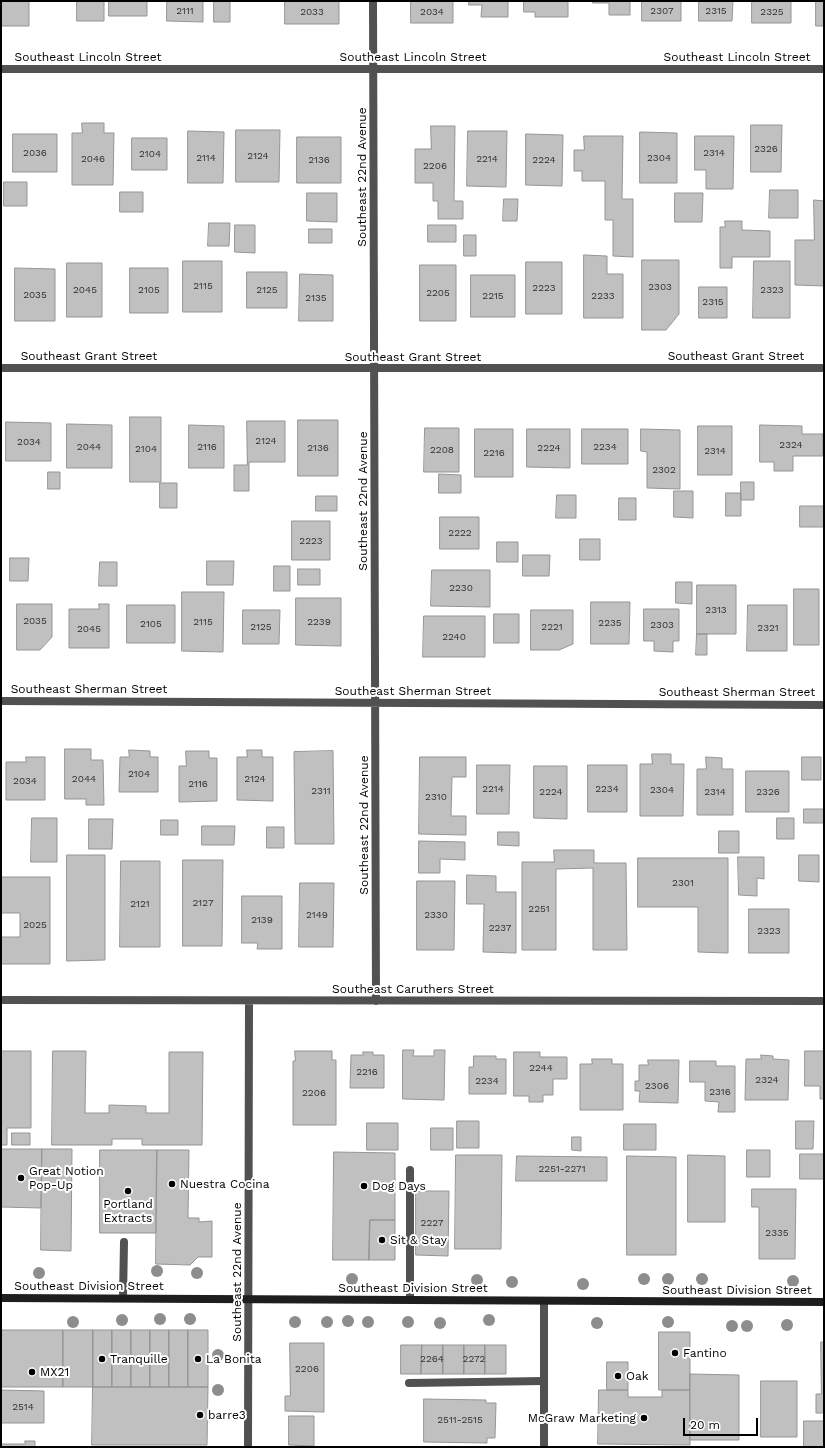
<!DOCTYPE html>
<html>
<head>
<meta charset="utf-8">
<style>
  body { margin:0 }
  #map { position:relative; width:825px; height:1448px; overflow:hidden; background:#fff; font-family:"Work Sans",sans-serif }
  canvas { display:block }
  .frame { position:absolute; inset:0; border:2px solid #000; pointer-events:none }
  .scale { position:absolute; left:683px; top:1418px; width:75px; height:18px; box-sizing:border-box; border:2px solid #000; border-top:0; padding-left:5px; font-size:12px; line-height:14px; white-space:nowrap; color:#000; -webkit-text-stroke:3px #fff; paint-order:stroke }
</style>
</head>
<body>
<div id="map">
<canvas width="825" height="1448"></canvas>
<div class="frame"></div>
<div class="scale">20 m</div>
</div>
<script>
const g = document.querySelector('canvas').getContext('2d');
g.lineJoin = 'round';
function paint(path, color) { g.fillStyle = color; g.fill(path, 'evenodd'); }
function trace(path, color, width, dash) { g.strokeStyle = color; g.lineWidth = width; g.lineCap = dash ? 'butt' : 'round'; g.setLineDash(dash || []); g.stroke(path); }
function write(font, color, halo, rows, align = 'center') {
  g.font = font + ' "Work Sans",sans-serif'; g.lineWidth = 4; g.setLineDash([]); g.textBaseline = 'middle'; g.strokeStyle = halo; g.fillStyle = color; for (const [text, x, y, turn = 0] of rows) {
    g.save(); g.translate(x, y); g.rotate((+turn || 0) * Math.PI / 180); g.textAlign = isNaN(turn) ? turn : align; if (halo) g.strokeText(text, 0, 0); g.fillText(text, 0, 0); g.restore();
  }
}
const building = new Path2D(`
  M1 1H29V26H2Z
  M77 1H104V21H77Z
  M109 1H147V16H109Z
  M167 1H203V22L167 21Z
  M214 1H230V22H214Z
  M285 1H339V24H285Z
  M411 1H453V23H411Z
  M469 1H508V17H481L482 5H469Z
  M524 1H568V17H535V12H524Z
  M593 1H630V15H609V3H593Z
  M642 1H681V21H642Z
  M699 1H733L732 21H699Z
  M752 1H791V23H752Z
  M816 1H824V26H816Z
  M82 123H104V133H114L113 185H72V133H82Z
  M751 125H782L781 172H751Z
  M431 126H455L454 201H463V219H438V201H433V183H415V149H431Z
  M236 130H280L279 182H236Z
  M188 131 224 132 223 183H188Z
  M468 131H507L506 187 467 186Z
  M640 132 677 133V183H640Z
  M13 134H57V172H13Z
  M526 134 563 135 562 186 526 185Z
  M584 136H623L622 199H633V257L613 256V220H605V181H582V171H574V150H584Z
  M695 136H734L733 189H706V170H695Z
  M297 137H341V183H297Z
  M132 138H167V170H132Z
  M4 182H27V206H4Z
  M770 190H798V218H769Z
  M120 192H143V212H120Z
  M307 193H337V222L307 221Z
  M675 193H703L702 222H675Z
  M504 199H518L517 221H503Z
  M814 200 824 201V286L795 285V240H814Z
  M725 221H742V230L770 231V257H732V268H720V227H725Z
  M209 223H230L229 246H208Z
  M235 225H255V253L235 252Z
  M428 225H456V242H428Z
  M309 229H332V243H309Z
  M464 235H476V256H464Z
  M584 255 607 256V274H623V318H584Z
  M642 260H679V314L666 330H642Z
  M183 261H222V312H183Z
  M754 261H790V318H753Z
  M526 262H562V314H526Z
  M67 263H102V317H67Z
  M420 265H456V321H420Z
  M15 268 55 269V321H15Z
  M130 268H168V313H130Z
  M247 272H287V308H247Z
  M300 274 333 275V321H299Z
  M471 275H515V317H471Z
  M699 287H727V318H699Z
  M130 417H161V482H130Z
  M298 420H338V476H298Z
  M247 421H285V462H249V491H234V465H247Z
  M6 422 51 423V461H6Z
  M67 424 112 425V468H67Z
  M189 425 224 426V468H189Z
  M760 425 802 426V434H823V456H793V471H774V462H760Z
  M698 426H732V475H698Z
  M425 428H459V472H424Z
  M475 429H513V477H475Z
  M527 429H570V468L527 467Z
  M582 429H628V464H582Z
  M641 429 680 430V489L647 488V452L641 451Z
  M48 472H60V489H48Z
  M439 474 461 475V493H439Z
  M741 482H754V500H741Z
  M160 483H177V508H160Z
  M674 491H693V518L674 517Z
  M726 493H741V516H726Z
  M557 495H576V518H556Z
  M316 496H337V511H316Z
  M619 498H636V520H619Z
  M800 506H824V527H800Z
  M440 517H479V549H440Z
  M292 521H330V560H292Z
  M580 539H600V560H580Z
  M497 542H518V562H497Z
  M523 555H550L549 576H523Z
  M10 558H29L28 581H10Z
  M207 561H234L233 585H207Z
  M100 562H117V586H99Z
  M274 566H290V591H274Z
  M298 569H320V585H298Z
  M432 570H490V607L431 606Z
  M676 582H692V604L676 603Z
  M697 585H736V634H697Z
  M794 589H819V645H794Z
  M182 592H224L223 652 182 651Z
  M296 598H341V646L296 645Z
  M591 602H630L629 644H591Z
  M17 604H52V637L40 650H17Z
  M99 604H109V648H69V609H99Z
  M127 605H175V643H127Z
  M748 605H787V651H747Z
  M644 609H679V641H673V652L654 651V641H644Z
  M243 610H280L279 644H243Z
  M531 610H573V644L559 650H531Z
  M494 614H519V643H494Z
  M424 616H485V657H423Z
  M697 634H707V655H696Z
  M65 749H91V760H103L104 805H86V799H65Z
  M129 750 150 751V757H158V792H119L120 757H129Z
  M247 750H262V757H273V801L237 800V757H247Z
  M186 751H209V758H217V801L179 802V766H186Z
  M333 751 334 844H295L294 752Z
  M652 754H671V764H684L683 816H640V764H652Z
  M26 757H45V800H6V762H26Z
  M420 757H466V777H452L451 816H466V835L419 834Z
  M706 757 722 758V769H733V815H697V769H706Z
  M802 757H821V780H802Z
  M477 765H510L509 814H477Z
  M588 765H627V812H588Z
  M534 766H567V819L534 818Z
  M746 771H789V812H746Z
  M804 809H824V823H804Z
  M32 818H57V862H31Z
  M777 818H794V839H777Z
  M89 819H113L112 849H89Z
  M161 820H178V835H161Z
  M202 826H235L234 845H202Z
  M267 827H284V848H267Z
  M719 831H739V853H719Z
  M498 832H519V846L498 845Z
  M419 841 465 842V860L440 859V873H419Z
  M554 850H594V863H626L627 950H593V868L556 869V950H522V862H554Z
  M67 855H105V960L67 961Z
  M799 855H819V882L799 881Z
  M738 857H764V879L757 878V896L739 895Z
  M638 858H728V953L698 952V907H638Z
  M183 860H223L222 946H183Z
  M121 861H160V947H120Z
  M467 875 496 876V892H516V953L483 952 484 904H467Z
  M1 877H50V964H1V937H20V913H1Z
  M417 881H455L454 950H417Z
  M300 883H334L333 947H299Z
  M242 896H282V949H257L258 943H242Z
  M749 909H789V953H749Z
  M403 1050H414L413 1056H434V1050H445L444 1100 403 1099Z
  M1 1051H31V1128H7V1145H1Z
  M53 1051H86L85 1113H109V1105L146 1106V1113H169V1052H203L202 1145H142V1139H112V1145H52Z
  M295 1051H332V1060H336V1125H293V1061H295Z
  M805 1051H824V1099H820V1086H805Z
  M363 1052H373V1055H384V1088H350L351 1055H363Z
  M514 1052H540V1057H567V1079H553V1095H543V1102H529V1096H514Z
  M761 1055 773 1056V1059L789 1060 788 1100H745L746 1059H761Z
  M474 1056H496V1059H506V1094H469V1067H473Z
  M592 1059H612V1064H623V1110H580V1064H592Z
  M648 1060H679L678 1103 639 1102 640 1091H635V1081H639V1065H648Z
  M690 1061H716V1066H735V1112H718L719 1102 705 1101V1082H690Z
  M457 1121H479V1148H457Z
  M796 1121H814L813 1149H796Z
  M367 1123H398V1150H367Z
  M624 1124H656V1150H624Z
  M431 1128H453V1150H431Z
  M12 1133H30V1145H12Z
  M572 1137H581V1151L572 1150Z
  M1 1149H42L41 1208 1 1207Z
  M42 1149H72L71 1251 41 1250Z
  M100 1150H157L156 1233H100Z
  M157 1150H189L188 1218H199V1222L212 1221V1257H198L190 1265 156 1264Z
  M747 1150H770V1177H747Z
  M334 1152 395 1153V1220H370L369 1260H333Z
  M800 1154H824V1179H800Z
  M456 1155H502L501 1249H455Z
  M688 1155 725 1156V1222H688Z
  M517 1156 607 1157V1181H516Z
  M627 1156 676 1157V1255H627Z
  M752 1189H796L795 1259H759V1207H752Z
  M416 1191H449L448 1256 416 1255Z
  M370 1220H395V1260H369Z
  M1 1330H63V1387H1Z
  M63 1330H93V1387H63Z
  M93 1330H112V1387H93Z
  M112 1330H131V1387H112Z
  M131 1330H150V1387H131Z
  M150 1330H169V1387H150Z
  M169 1330H188V1387H169Z
  M188 1330H208V1387H188Z
  M659 1332H690V1390H659Z
  M821 1342H824V1413H816V1394H821Z
  M290 1343H324V1412L285 1411V1396H290Z
  M401 1345H422L421 1374H401Z
  M422 1345H443V1374H421Z
  M443 1345H464V1374H443Z
  M464 1345H485V1374H464Z
  M485 1345H506V1374H485Z
  M607 1362H628V1390H607Z
  M690 1374 739 1375V1440H690Z
  M761 1381H797V1437H761Z
  M93 1387H208L207 1445H92Z
  M1 1390 44 1391V1423H1Z
  M599 1390H628V1397H662V1390H690V1445L598 1444Z
  M424 1399 486 1400V1403H496L495 1438H487V1443L424 1442Z
  M289 1416H314V1446L289 1445Z
  M804 1421H824V1447H804Z
  M25 1441H35V1447H1V1444H25Z`);
paint(building, '#c0c0c0');
trace(building, '#959595', 1);
trace(new Path2D(`
  M410 1170V1300
  M123 1298 124 1242
  M409 1383 544 1381`), '#515151', 8);
trace(new Path2D(`
  M373 1 376 1001
  M1 69H824
  M1 368H824
  M1 701 824 705
  M1 1000 824 1001
  M248 1447 249 1001
  M544 1447V1301`), '#515151', 8);
trace(new Path2D(`
  M1 1298 824 1302`), '#1e1e1e', 8);
g.fillStyle = '#8d8d8d';
for (const [x, y] of [
  [157,1271],
  [39,1273],
  [197,1273],
  [352,1279],
  [644,1279],
  [668,1279],
  [702,1279],
  [477,1280],
  [793,1281],
  [512,1282],
  [583,1284],
  [160,1319],
  [190,1319],
  [122,1320],
  [489,1320],
  [348,1321],
  [73,1322],
  [295,1322],
  [327,1322],
  [368,1322],
  [408,1322],
  [668,1322],
  [440,1323],
  [597,1323],
  [787,1325],
  [732,1326],
  [747,1326],
  [218,1355],
  [218,1390]
]) { g.beginPath(); g.arc(x, y, 6, 0, 2 * Math.PI); g.fill(); }
for (const [x, y, r, color] of [
  [21,1178,4,"#000"],
  [172,1184,4,"#000"],
  [364,1186,4,"#000"],
  [128,1191,4,"#000"],
  [382,1240,4,"#000"],
  [675,1353,4,"#000"],
  [102,1359,4,"#000"],
  [198,1359,4,"#000"],
  [32,1372,4,"#000"],
  [618,1376,4,"#000"],
  [200,1415,4,"#000"],
  [644,1418,4,"#000"]
]) { const dot = new Path2D(); dot.arc(x, y, r, 0, 2 * Math.PI); g.fillStyle = color; g.fill(dot); trace(dot, '#fff', 1.5); }
write('10px', '#303030', null, [
  ["2111",185,11],
  ["2307",662,11],
  ["2315",716,11],
  ["2033",312,12],
  ["2034",432,12],
  ["2325",772,12],
  ["2326",766,149],
  ["2036",35,153],
  ["2314",714,153],
  ["2104",150,154],
  ["2124",258,156],
  ["2114",206,158],
  ["2304",659,158],
  ["2046",93,159],
  ["2214",487,159],
  ["2136",319,160],
  ["2224",544,160],
  ["2206",435,166],
  ["2115",203,286],
  ["2303",660,287],
  ["2223",544,288],
  ["2045",85,290],
  ["2105",149,290],
  ["2125",267,290],
  ["2323",772,290],
  ["2205",438,293],
  ["2035",35,295],
  ["2215",493,296],
  ["2233",603,296],
  ["2135",316,298],
  ["2315",713,302],
  ["2124",266,441],
  ["2034",29,442],
  ["2324",791,445],
  ["2044",89,447],
  ["2116",207,447],
  ["2234",605,447],
  ["2136",318,448],
  ["2224",549,448],
  ["2104",146,449],
  ["2208",442,450],
  ["2314",715,451],
  ["2216",494,453],
  ["2302",664,470],
  ["2222",460,533],
  ["2223",311,541],
  ["2230",461,588],
  ["2313",716,610],
  ["2035",35,621],
  ["2115",203,622],
  ["2239",319,622],
  ["2235",610,623],
  ["2105",151,624],
  ["2303",662,625],
  ["2125",261,627],
  ["2221",552,627],
  ["2321",768,628],
  ["2045",89,629],
  ["2240",454,637],
  ["2104",139,774],
  ["2044",84,779],
  ["2124",255,779],
  ["2034",25,781],
  ["2116",198,784],
  ["2214",493,789],
  ["2234",607,789],
  ["2304",662,790],
  ["2311",321,791],
  ["2224",551,792],
  ["2314",715,792],
  ["2326",768,792],
  ["2310",436,797],
  ["2301",683,883],
  ["2127",203,903],
  ["2121",140,904],
  ["2251",539,909],
  ["2149",317,915],
  ["2330",436,915],
  ["2139",262,920],
  ["2025",35,925],
  ["2237",500,928],
  ["2323",769,931],
  ["2244",541,1068],
  ["2216",367,1072],
  ["2324",767,1080],
  ["2234",487,1081],
  ["2306",657,1086],
  ["2316",720,1092],
  ["2206",314,1093],
  ["2251-2271",562,1169],
  ["2227",432,1223],
  ["2335",777,1233],
  ["2264",432,1359],
  ["2272",474,1359],
  ["2206",307,1369],
  ["2514",23,1407],
  ["2511-2515",460,1420]
]);
write('12px', '#000', '#fff', [
  ["Southeast Lincoln Street",88,57],
  ["Southeast Lincoln Street",413,57],
  ["Southeast Lincoln Street",737,57],
  ["Southeast 22nd Avenue",362,177,-90],
  ["Southeast Grant Street",89,356],
  ["Southeast Grant Street",736,356],
  ["Southeast Grant Street",413,357],
  ["Southeast 22nd Avenue",363,501,-90],
  ["Southeast Sherman Street",89,689],
  ["Southeast Sherman Street",413,691],
  ["Southeast Sherman Street",737,692],
  ["Southeast 22nd Avenue",364,825,-90],
  ["Southeast Caruthers Street",413,989],
  ["Southeast 22nd Avenue",237,1272,-90],
  ["Southeast Division Street",89,1286],
  ["Southeast Division Street",413,1288],
  ["Southeast Division Street",737,1290]
]);
write('12px', '#000', '#fff', [
  ["Great Notion",29,1171],
  ["Pop-Up",29,1185],
  ["Nuestra Cocina",180,1184],
  ["Dog Days",372,1186],
  ["Portland",128,1204,"center"],
  ["Extracts",128,1218,"center"],
  ["Sit & Stay",390,1240],
  ["Fantino",683,1353],
  ["Tranquille",110,1359],
  ["La Bonita",206,1359],
  ["MX21",40,1372],
  ["Oak",626,1376],
  ["barre3",208,1415],
  ["McGraw Marketing",636,1418,"right"]
], 'left');
</script>
</body>
</html>
